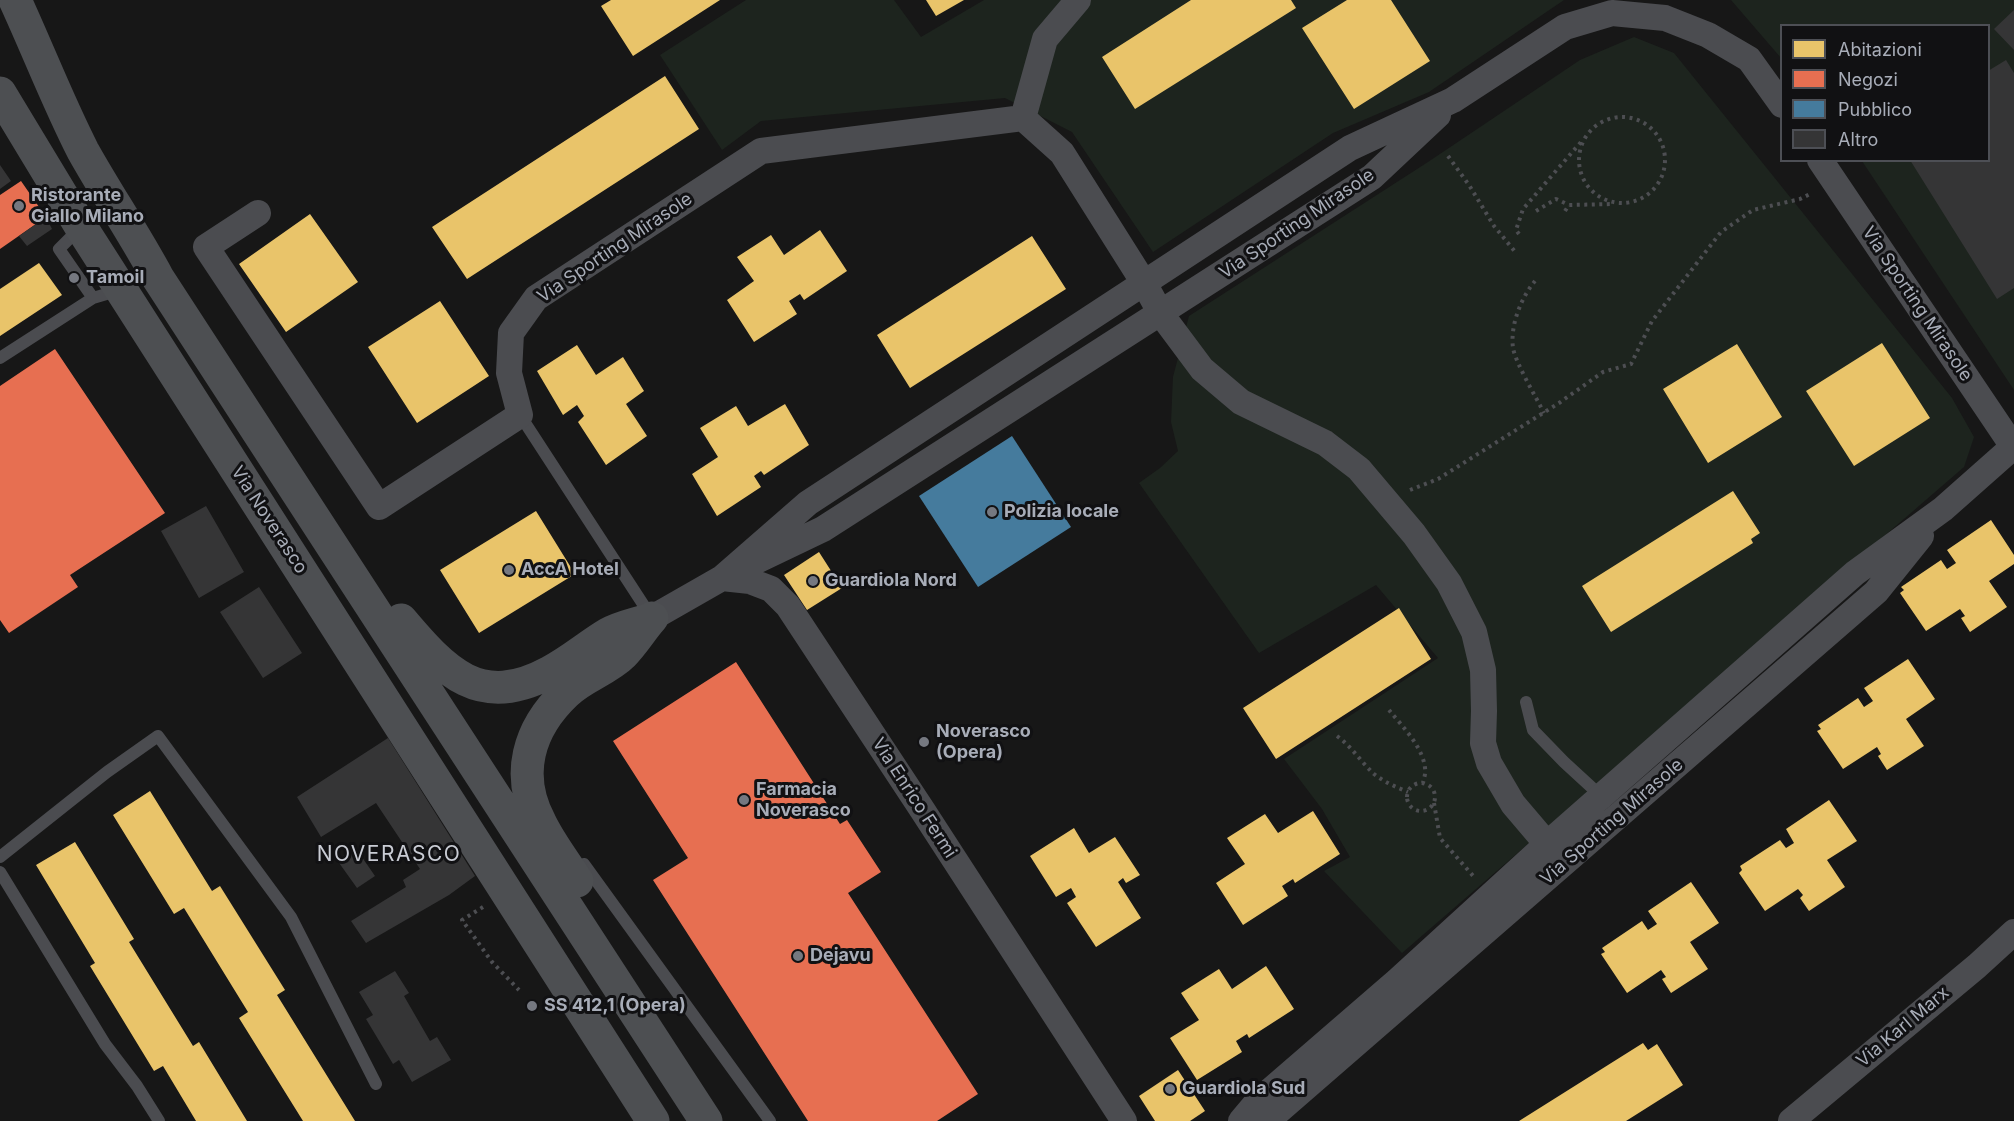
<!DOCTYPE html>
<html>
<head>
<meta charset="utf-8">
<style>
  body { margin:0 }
  #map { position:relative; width:2014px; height:1121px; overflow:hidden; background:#171717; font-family:Inter,sans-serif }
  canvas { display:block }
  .legend { position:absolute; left:1780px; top:24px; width:210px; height:138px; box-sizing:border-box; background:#111113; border:2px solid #4d4f55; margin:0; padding:8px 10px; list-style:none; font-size:18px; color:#a8adb8 }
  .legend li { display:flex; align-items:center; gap:12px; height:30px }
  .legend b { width:30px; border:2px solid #4d4f55 }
</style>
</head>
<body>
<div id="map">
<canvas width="2014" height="1121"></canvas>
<ul class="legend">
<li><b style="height:16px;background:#e9c46a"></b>Abitazioni</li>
<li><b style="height:16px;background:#e76f51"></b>Negozi</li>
<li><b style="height:16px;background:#457b9d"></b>Pubblico</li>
<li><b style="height:16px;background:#353536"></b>Altro</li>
</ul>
</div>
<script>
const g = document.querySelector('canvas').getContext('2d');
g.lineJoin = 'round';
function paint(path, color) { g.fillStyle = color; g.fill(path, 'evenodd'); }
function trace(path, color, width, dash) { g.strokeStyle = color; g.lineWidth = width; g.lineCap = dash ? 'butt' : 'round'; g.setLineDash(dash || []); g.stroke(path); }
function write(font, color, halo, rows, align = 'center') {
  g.font = font + ' Inter,sans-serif'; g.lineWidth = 6; g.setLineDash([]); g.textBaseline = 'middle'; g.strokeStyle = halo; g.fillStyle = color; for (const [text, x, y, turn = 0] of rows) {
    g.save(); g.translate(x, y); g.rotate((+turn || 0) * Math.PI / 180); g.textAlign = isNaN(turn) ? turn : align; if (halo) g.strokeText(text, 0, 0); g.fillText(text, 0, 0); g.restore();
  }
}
paint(new Path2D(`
  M746 0H894L921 37 984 0H1564L1429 92 1333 133 1153 252 1072 132 1005 98 761 121 722 150 660 55Z
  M1731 0H2014V390L1862 161 1988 160V26H1782L1781 58Z
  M1634 37 1674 53 1952 398 1974 437 1964 467 1402 953 1324 871 1350 857 1322 809 1284 759 1438 658 1376 585 1259 653 1139 483 1160 468 1178 451 1171 422 1173 377 1189 316 1428 162 1580 60Z`), '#1d241e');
paint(new Path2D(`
  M611 0H720L633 56 601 6Z
  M926 0H964L936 16Z
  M1191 0H1291L1296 8 1135 109 1102 57Z
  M1347 0H1391L1430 61 1354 109 1302 28Z
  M665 76 699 129 467 279 432 227Z
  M310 214 358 282 286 332 239 264Z
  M820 230 847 271 804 300 800 294 789 301 797 314 754 342 727 300 754 281 737 257 771 235 784 255Z
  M1032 236 1066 289 910 388 877 335Z
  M39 263 62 295 0 336V289Z
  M440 301 489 376 417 423 368 347Z
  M1882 343 1930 418 1854 466 1806 391Z
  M1737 344 1782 417 1708 463 1663 389Z
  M577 345 596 375 623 357 644 391 626 404 647 436 606 465 578 422 584 416 577 405 563 415 537 371Z
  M785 404 809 445 764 475 761 471 754 476 761 487 717 516 692 474 718 457 700 428 736 406 748 426Z
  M1733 491 1760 533 1751 539 1753 543 1611 632 1582 586Z
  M536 511 575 574 479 633 440 570Z
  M1991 520 2014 555V564L1989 581 2007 607 1970 632 1961 618 1965 616 1960 609 1926 631 1900 593 1904 590 1901 587 1941 560 1947 569 1956 563 1947 550Z
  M819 552 842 588 807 610 784 575Z
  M1399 608 1431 659 1276 759 1243 708Z
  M1908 659 1935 699 1906 719 1924 746 1887 770 1878 756 1881 754 1877 747 1843 769 1817 731 1821 729 1818 725 1858 698 1864 707 1873 701 1864 688Z
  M150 791 212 891 220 886 285 990 277 995 355 1121H303L239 1018 248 1012 184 908 174 914 113 815Z
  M1829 800 1857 841 1827 860 1845 887 1809 911 1800 898 1803 895 1798 889 1765 911 1739 873 1742 870 1740 866 1780 840 1786 848 1794 843 1786 829Z
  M1313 811 1340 854 1295 883 1293 879 1282 886 1288 896 1243 925 1216 883 1245 864 1227 838 1265 814 1278 833Z
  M1074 828 1089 853 1115 837 1140 875 1126 883 1123 878 1118 882 1141 918 1096 947 1067 903 1076 897 1071 888 1056 897 1030 856Z
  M75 842 134 939 129 942 193 1046 199 1042 247 1121H196L163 1066 154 1071 90 966 95 963 36 865Z
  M1691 882 1719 923 1690 942 1708 969 1671 993 1662 979 1666 977 1661 970 1627 993 1601 954 1605 952 1602 948 1642 921 1648 930 1657 924 1648 911Z
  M1266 966 1294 1009 1249 1038 1247 1034 1236 1041 1242 1052 1197 1080 1170 1038 1199 1020 1181 993 1219 969 1232 989Z
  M1643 1043 1648 1050 1657 1044 1683 1085 1626 1121H1519Z
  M1178 1070 1205 1111 1190 1121H1155L1139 1096Z`), '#e9c46a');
paint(new Path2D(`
  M21 181 46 217 0 249V195Z
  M55 349 165 513 70 575 78 587 9 633 0 620V386Z
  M736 662 840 824 847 820 881 872 848 893 978 1094 937 1121H808L653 880 688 858 613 741Z`), '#e76f51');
paint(new Path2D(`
  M1012 436 1071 527 978 587 919 496Z`), '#457b9d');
paint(new Path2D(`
  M2014 10V50L1994 29Z
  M2006 60 2014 73V288L1997 299 1910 160H1988V71Z
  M0 165 11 181 0 189Z
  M46 217 52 229 27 246 19 236Z
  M206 506 244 572 199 598 161 531Z
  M259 587 302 653 263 678 220 612Z
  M388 738 475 876 449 895 366 943 351 921 406 887 403 880 420 869 376 803 321 837 297 797Z
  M355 847 375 876 357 888 337 860Z
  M395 971 409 993 404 996 430 1041 437 1037 451 1060 412 1082 399 1060 393 1064 366 1019 373 1015 359 992Z`), '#353536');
trace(new Path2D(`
  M1579 160a43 43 0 1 1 86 0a43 43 0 1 1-86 0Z
  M1448 156 1469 185 1494 226 1517 254
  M1536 211 1556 199 1569 205
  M1565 211 1569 205 1613 204
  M1519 234 1516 230 1523 209 1581 142
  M1535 281C1521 298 1510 325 1513 348 1516 364 1536 397 1544 413
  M1410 490 1438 479 1559 403 1603 372 1631 364 1652 321 1721 232 1753 210 1800 199 1812 193
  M1389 710C1402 726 1423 747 1425 768 1426 773 1424 778 1423 783
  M1337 736C1352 747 1361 762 1374 774 1384 782 1396 787 1408 792
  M1407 797a14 14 0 1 1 28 0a14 14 0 1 1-28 0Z
  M1434 803 1440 838 1474 877
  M483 907 462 920 492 962 519 990`), '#4d4e52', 4, [3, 4.5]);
trace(new Path2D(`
  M80 228 59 249 93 298 120 290
  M0 358 93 298
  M520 415 652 618
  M1526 702 1533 730 1564 762 1601 796
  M0 857 107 772 158 736 291 917 376 1084
  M584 864 770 1121
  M0 872 105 1044 137 1086 159 1121`), '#4b4c50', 12);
trace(new Path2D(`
  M1023 118 1045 39 1078 0
  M1820 160 2014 448
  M258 213 206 247 379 507 520 415 509 373 511 333 536 298 761 151 1023 118 1062 153 1144 283 1161 314 1202 369 1241 402 1325 443 1359 469 1414 534 1449 583 1474 632 1483 670 1484 711 1483 743 1489 763 1513 804 1547 844
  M752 563 823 529 1372 177 1438 115
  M722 578 808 503 1350 148 1453 100 1565 27 1612 13 1665 18 1708 35 1749 59 1782 105
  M652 618 722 578 750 581 771 589 788 606 923 811 1124 1121
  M1241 1121 1257 1102 1397 981 1547 844 1855 573 1943 509 2013 447
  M1267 1121 1876 592 1921 536
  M1791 1121 1977 966 2014 932`), '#4b4c50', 26);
trace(new Path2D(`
  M15 0C38 50 58 102 83 151 107 194 135 235 158 278L706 1121
  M0 93 81 227 653 1121
  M401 620C445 672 480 710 550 672 571 661 588 646 608 634 620 627 637 624 651 619
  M577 881C565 862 550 843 540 822 515 775 528 729 566 693 582 677 607 670 623 654 634 643 642 629 652 618`), '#4d4f52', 33);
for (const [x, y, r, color] of [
  [19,206,6,"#757880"],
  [74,278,6,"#757880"],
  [992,512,6,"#757880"],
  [509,570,6,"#757880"],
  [813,581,6,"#757880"],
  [924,742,6,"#757880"],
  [744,800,6,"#757880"],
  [798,956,6,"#757880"],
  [532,1006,6,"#757880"],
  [1170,1089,6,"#757880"]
]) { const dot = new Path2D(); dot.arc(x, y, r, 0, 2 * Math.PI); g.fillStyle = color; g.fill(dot); trace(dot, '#111113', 2); }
write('bold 18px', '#a8adb8', '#111113', [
  ["Ristorante",31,196],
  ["Giallo Milano",31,217],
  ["Tamoil",86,278],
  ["Polizia locale",1004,512],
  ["AccA Hotel",521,570],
  ["Guardiola Nord",825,581],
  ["Noverasco",936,732],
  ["(Opera)",936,753],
  ["Farmacia",756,790],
  ["Noverasco",756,811],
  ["Dejavu",810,956],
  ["SS 412,1 (Opera)",544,1006],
  ["Guardiola Sud",1182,1089]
], 'left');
write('18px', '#a8adb8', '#111113', [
  ["Via Sporting Mirasole",1297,224,-34],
  ["Via Sporting Mirasole",615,248,-34],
  ["Via Sporting Mirasole",1917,304,56],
  ["Via Noverasco",269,520,57],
  ["Via Enrico Fermi",914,798,57],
  ["Via Sporting Mirasole",1612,822,-41],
  ["Via Karl Marx",1903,1027,-40]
]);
g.letterSpacing = '1.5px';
write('21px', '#c9ccd4', '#111113', [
  ["NOVERASCO",389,855]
]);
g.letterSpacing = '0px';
</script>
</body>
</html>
